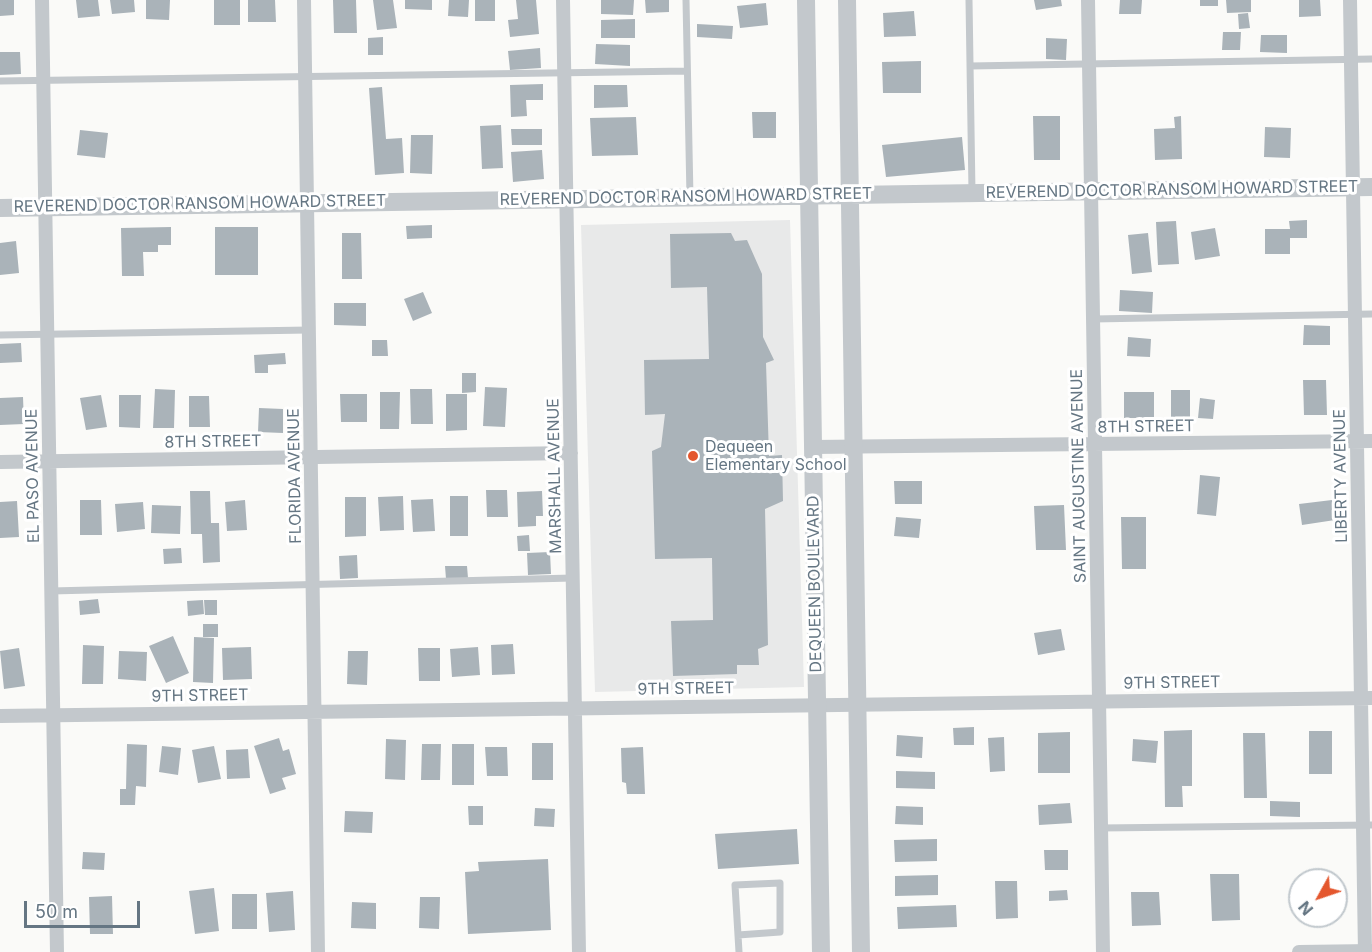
<!DOCTYPE html>
<html>
<head>
<meta charset="utf-8">
<style>
  body { margin:0 }
  #map { position:relative; width:1372px; height:952px; overflow:hidden; background:#fafaf8; font-family:Inter,sans-serif }
  canvas { display:block }
  .north { position:absolute; left:1288px; top:868px; width:60px; height:60px; box-sizing:border-box; background:#fff; border:2px solid #c1c8cd; border-radius:50%; rotate:230deg; font-size:16px; font-weight:700; line-height:24px; text-align:center; color:#657683 }
  .north::after { content:''; display:block; margin:auto; width:21px; height:27px; background:#e4572e; clip-path:polygon(50% 0,100% 100%,50% 72%,0 100%) }
  .scale { position:absolute; left:24px; top:901px; width:116px; height:27px; box-sizing:border-box; border:3px solid #657683; border-top:0; padding-left:8px; font-size:18px; line-height:21px; white-space:nowrap; color:#657683; -webkit-text-stroke:4px #fff; paint-order:stroke }
</style>
</head>
<body>
<div id="map">
<canvas width="1372" height="952"></canvas>
<div class="north">N</div>
<div class="scale">50 m</div>
</div>
<script>
const g = document.querySelector('canvas').getContext('2d');
g.lineJoin = 'round';
function paint(path, color) { g.fillStyle = color; g.fill(path, 'evenodd'); }
function trace(path, color, width, dash) { g.strokeStyle = color; g.lineWidth = width; g.lineCap = dash ? 'butt' : 'round'; g.setLineDash(dash || []); g.stroke(path); }
function write(font, color, halo, rows, align = 'center') {
  g.font = font + ' Inter,sans-serif'; g.lineWidth = 6; g.setLineDash([]); g.textBaseline = 'middle'; g.strokeStyle = halo; g.fillStyle = color; for (const [text, x, y, turn = 0] of rows) {
    g.save(); g.translate(x, y); g.rotate((+turn || 0) * Math.PI / 180); g.textAlign = isNaN(turn) ? turn : align; if (halo) g.strokeText(text, 0, 0); g.fillText(text, 0, 0); g.restore();
  }
}
paint(new Path2D(`
  M790 220 804 687 595 692 581 225Z`), '#e8e9e9');
paint(new Path2D(`
  M0 0H14V15L0 16Z
  M76 0H98L100 16 78 18Z
  M110 0H134L135 12 112 14Z
  M146 0H170L169 20 146 19Z
  M214 0H240V25H214Z
  M248 0H275L276 22H248Z
  M333 0H356L357 33H334Z
  M373 0H393L397 28 377 30Z
  M405 0H432V10L405 9Z
  M449 0H469L468 17 448 16Z
  M475 0H495V21H475Z
  M516 0H536L539 34 510 37 508 20 518 19Z
  M601 0H634L633 15 601 14Z
  M645 0H669V12L646 13Z
  M1034 0H1061L1062 6 1036 10Z
  M1120 0H1142L1141 14H1119Z
  M1200 0H1218V6H1200Z
  M1226 0H1251V12L1227 13Z
  M1299 0H1320L1321 16 1299 17Z
  M766 3 768 25 740 28 737 6Z
  M914 11 916 36 884 37 883 13Z
  M1248 13 1250 28 1239 29 1238 14Z
  M635 19V38H601V20Z
  M697 24 733 26 732 39 697 37Z
  M1223 32H1241L1240 50H1222Z
  M1261 35H1287V53L1260 52Z
  M383 37V55H368V38Z
  M1046 38 1067 39 1066 60 1046 59Z
  M596 44 630 45V66L595 64Z
  M540 48 541 68 510 70 508 51Z
  M0 52H20L21 74 0 75Z
  M921 61V93H883L882 62Z
  M543 84V100H526L527 116 511 117 510 85Z
  M594 85H627L628 107 594 108Z
  M382 87 386 139 402 138 404 173 375 175 369 88Z
  M752 112H776V138H753Z
  M1033 116H1060V160H1034Z
  M1181 116 1182 159 1155 160 1154 129 1175 128 1174 117Z
  M636 117 638 155 592 156 590 118Z
  M501 125 503 168 482 169 480 126Z
  M1265 127 1291 128 1290 158 1264 157Z
  M511 129H542V145H512Z
  M80 130 108 133 105 158 77 155Z
  M411 135H433L432 174 410 173Z
  M962 137 965 170 886 177 882 145Z
  M542 150 544 179 513 182 511 152Z
  M1307 220V238H1290V254H1265V229H1290L1289 221Z
  M1176 221 1179 264 1158 265 1156 222Z
  M432 225V238L407 239 406 226Z
  M171 227V245H158V252H143L144 276H122L121 228Z
  M215 227H258V275H215Z
  M1215 228 1220 256 1195 260 1191 232Z
  M342 233H361L362 279H342Z
  M731 233 735 241 747 240 762 274 763 337 774 360 766 363 769 456 782 455 783 501 765 509 768 645 758 649 759 665H737V674L673 676 671 621 713 620 712 558 655 559 652 451 661 447 665 414 645 415 644 360 709 359 707 287 671 288 670 234Z
  M1148 233 1152 272 1132 274 1128 235Z
  M16 241 19 273 0 275V243Z
  M1120 290 1153 292 1152 313 1119 311Z
  M423 292 432 313 413 321 404 299Z
  M334 303H366V326L334 325Z
  M1304 325 1330 326V345H1303Z
  M1128 337 1151 339 1150 357 1127 356Z
  M372 340H387L388 356H372Z
  M21 343 22 362 0 363V344Z
  M285 353 286 364 268 365V373H255L254 355Z
  M462 373H476V392L462 393Z
  M1303 380H1326L1327 415H1304Z
  M485 387 507 388 505 427 483 426Z
  M155 389 175 390 174 428H153Z
  M410 389H432L433 424H411Z
  M1171 390H1190V417L1171 418Z
  M380 392H400L399 429H380Z
  M1124 392H1154V418H1124Z
  M340 394H367V422H341Z
  M446 394H467V430L446 431Z
  M101 395 107 427 86 430 80 398Z
  M119 395H141L140 428 119 427Z
  M189 396H209L210 427H189Z
  M23 397 24 424 0 425V398Z
  M1200 398 1215 400 1213 419 1198 418Z
  M259 408 283 409V433L258 432Z
  M1200 475 1220 477 1216 516 1197 514Z
  M894 481H922V504H895Z
  M486 490H507L508 517H487Z
  M190 491H210L211 523H219L220 562 203 563 202 534H191Z
  M542 491 543 516H536V526L518 527 517 492Z
  M403 496 404 530 380 531 378 497Z
  M450 496H468V536H450Z
  M345 497H366V536L345 537Z
  M433 499 435 531 413 532 411 500Z
  M80 500H101L102 535H80Z
  M245 500 247 530 227 531 225 502Z
  M1332 500 1335 520 1302 525 1299 504Z
  M17 501 19 537 0 538V502Z
  M143 502 145 529 117 532 115 504Z
  M152 505 181 506 180 534 151 533Z
  M1064 505 1066 550H1036L1034 506Z
  M896 517 921 519 919 538 894 536Z
  M1121 517H1146V569H1122Z
  M529 535 530 551H518L517 536Z
  M181 548 182 563 164 564 163 549Z
  M550 552 551 574 528 575 527 553Z
  M357 555 358 578 340 579 339 556Z
  M445 566H467L468 578 446 579Z
  M98 599 100 613 80 615 79 601Z
  M203 600 204 614 188 616 187 601Z
  M204 600H217V615H205Z
  M203 624H218V637H203Z
  M1061 629 1065 650 1038 655 1034 633Z
  M173 636 189 673 166 683 149 646Z
  M194 637 214 638 213 683 193 682Z
  M513 644 515 674 492 675 491 645Z
  M83 645 104 646 103 684H82Z
  M251 647 252 679 223 680 222 648Z
  M478 647 480 675 452 677 450 649Z
  M19 648 25 686 4 689 0 651Z
  M418 648H440V681H419Z
  M119 651 147 652 146 681 118 679Z
  M348 651H368L367 685 347 684Z
  M974 727V745H954L953 728Z
  M1192 730V786H1182L1183 807H1165L1164 731Z
  M1309 731H1332V774H1309Z
  M1070 732V773H1038V733Z
  M1243 733H1265L1267 798H1244Z
  M897 735 923 737 922 758 896 756Z
  M1004 737 1005 771 990 772 988 738Z
  M279 738 283 751 289 749 296 774 282 778 286 789 270 794 254 746Z
  M386 739 406 740 405 780 385 779Z
  M1133 739 1158 741 1156 763 1132 761Z
  M532 743H553V780H532Z
  M127 744 147 745 146 787 136 786 135 805H120V789H126Z
  M422 744H441L440 780H421Z
  M452 744H474V785H452Z
  M162 746 181 748 178 775 159 772Z
  M214 746 221 779 198 783 192 750Z
  M485 747H507L508 776H487Z
  M643 747 645 794H627L626 783 622 782 621 748Z
  M248 749 250 778 227 779 226 750Z
  M896 771 935 772V789L896 788Z
  M1270 801 1300 802V817L1270 816Z
  M1070 803 1072 823 1039 825 1038 805Z
  M468 806H483V825H469Z
  M896 806 923 807V825L895 824Z
  M535 808 555 809 554 827 534 826Z
  M345 811 373 812 372 833 344 832Z
  M797 829 799 864 718 869 715 834Z
  M937 839V861L895 862 894 840Z
  M1044 850H1068V870H1045Z
  M83 852 105 853 104 870 82 869Z
  M548 859 551 930 468 934 465 872 479 871 478 862Z
  M1210 874H1239L1240 920 1212 921Z
  M938 875V895L895 896V876Z
  M995 881H1017L1018 918 996 919Z
  M214 888 219 931 195 934 189 891Z
  M1067 890 1068 900 1049 901V891Z
  M293 891 295 930 269 932 266 893Z
  M1131 892H1159L1161 925 1132 926Z
  M232 894H257V929H232Z
  M112 896 113 934H90L89 897Z
  M420 897H440L439 929 419 928Z
  M352 902 376 903V929L351 928Z
  M956 905 957 927 898 929 897 907Z`), '#aab3b9');
trace(new Path2D(`
  M686 0 690 197
  M969 0 972 192
  M970 66 1372 59
  M0 81 687 71
  M1093 319 1372 314
  M0 335 309 330
  M51 591 573 578
  M1100 828 1372 825
  M738 935 780 932V883L735 885 739 952`), '#c3c8cc', 7);
trace(new Path2D(`
  M42 0 57 952
  M304 0 318 952
  M563 0 579 952
  M1088 0 1103 952
  M1350 0 1365 952
  M813 447 1372 441
  M0 462 571 453
  M0 716 1372 698
  M1299 952 1372 951`), '#c3c8cc', 14);
trace(new Path2D(`
  M806 0 821 952
  M847 0 861 952
  M0 208 1372 187`), '#c3c8cc', 18);
for (const [x, y, r, color] of [
  [693,456,6,"#e4572e"]
]) { const dot = new Path2D(); dot.arc(x, y, r, 0, 2 * Math.PI); g.fillStyle = color; g.fill(dot); trace(dot, '#fff', 2); }
write('16px', '#657683', '#fff', [
  ["REVEREND DOCTOR RANSOM HOWARD STREET",1172,190,-1],
  ["REVEREND DOCTOR RANSOM HOWARD STREET",686,197,-1],
  ["REVEREND DOCTOR RANSOM HOWARD STREET",200,204,-1],
  ["8TH STREET",1146,427,-1],
  ["8TH STREET",213,442,-1],
  ["EL PASO AVENUE",33,476,-91],
  ["FLORIDA AVENUE",295,476,-91],
  ["MARSHALL AVENUE",555,476,-91],
  ["SAINT AUGUSTINE AVENUE",1079,476,-91],
  ["LIBERTY AVENUE",1341,476,-91],
  ["DEQUEEN BOULEVARD",815,584,-91],
  ["9TH STREET",1172,683,-1],
  ["9TH STREET",686,689,-1],
  ["9TH STREET",200,696,-1]
]);
write('16px', '#657683', '#fff', [
  ["Dequeen",705,447],
  ["Elementary School",705,465]
], 'left');
</script>
</body>
</html>
